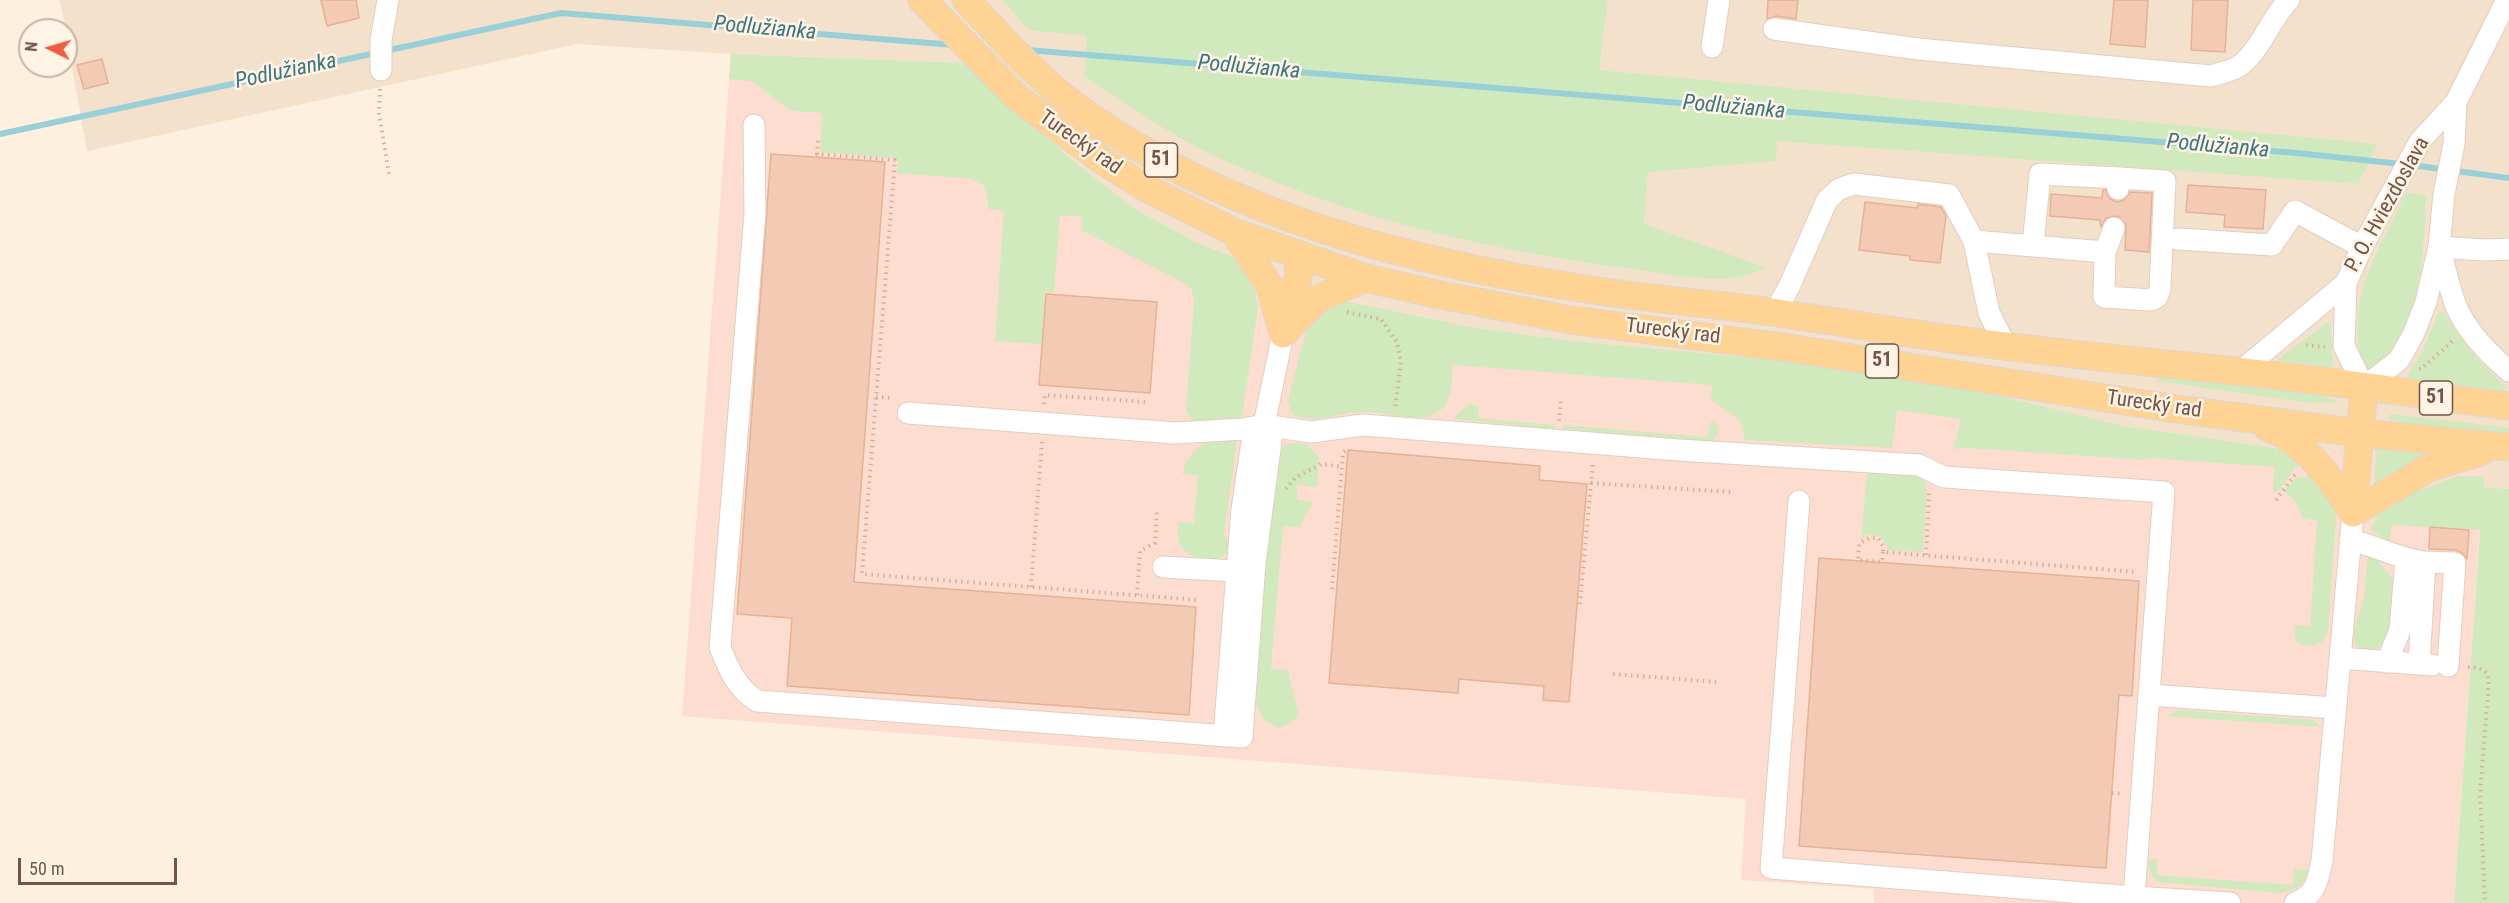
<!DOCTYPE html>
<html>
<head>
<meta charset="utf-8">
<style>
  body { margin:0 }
  #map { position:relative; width:2509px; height:903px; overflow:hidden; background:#fdf0de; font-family:"Roboto Condensed",sans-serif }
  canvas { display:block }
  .north { position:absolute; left:18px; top:18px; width:60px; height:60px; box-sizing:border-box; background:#fff4e5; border:2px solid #c7b4a5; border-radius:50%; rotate:275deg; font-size:16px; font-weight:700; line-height:24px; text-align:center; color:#735446 }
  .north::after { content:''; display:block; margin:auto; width:21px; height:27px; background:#ec5f3e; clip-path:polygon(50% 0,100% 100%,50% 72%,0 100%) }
  .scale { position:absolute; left:18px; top:858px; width:159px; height:27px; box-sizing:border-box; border:3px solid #735446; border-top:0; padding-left:8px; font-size:18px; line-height:21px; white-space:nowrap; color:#735446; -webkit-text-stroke:4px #fff4e5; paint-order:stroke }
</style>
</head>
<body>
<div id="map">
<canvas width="2509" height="903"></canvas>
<div class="north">N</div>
<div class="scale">50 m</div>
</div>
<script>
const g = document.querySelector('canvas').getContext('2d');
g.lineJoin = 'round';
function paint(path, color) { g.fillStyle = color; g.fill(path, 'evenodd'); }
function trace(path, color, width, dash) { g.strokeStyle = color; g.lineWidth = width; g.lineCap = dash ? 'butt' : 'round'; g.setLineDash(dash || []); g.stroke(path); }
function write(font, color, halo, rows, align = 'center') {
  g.font = font + ' "Roboto Condensed",sans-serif'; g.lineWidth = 5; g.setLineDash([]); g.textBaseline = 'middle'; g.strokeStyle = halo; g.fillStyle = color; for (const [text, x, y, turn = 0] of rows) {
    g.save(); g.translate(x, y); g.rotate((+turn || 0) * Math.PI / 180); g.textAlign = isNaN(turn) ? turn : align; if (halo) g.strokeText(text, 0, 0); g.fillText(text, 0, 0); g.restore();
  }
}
paint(new Path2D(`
  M60 0H2509V489L2483 487 2484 467 2269 447 2124 426 1993 394 1805 363 1566 340 1477 328 1355 301 1193 241 1132 207 1071 159 966 63 731 54 577 44 87 151Z`), '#f4e1cc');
paint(new Path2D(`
  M731 54 1071 159 1132 207 1193 241 1355 301 1477 328 1566 340 1805 363 1993 394 2124 426 2269 447 2484 467 2454 903H1874V889L1741 880 1746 799 682 716Z`), '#feddd1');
paint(new Path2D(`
  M1003 0H1608L1599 70 2378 144 2358 184 1777 141 1776 161 1648 172 1644 224 1765 267C1737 288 1674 275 1641 270 1508 253 1377 226 1254 173 1236 165 1217 158 1200 149 1160 128 1122 100 1084 76L1087 36 1028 30Z
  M731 54 967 63 1071 159 1132 207 1193 241 1241 260 1255 288 1258 308 1242 416C1232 423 1205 431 1194 422 1190 419 1188 414 1186 409L1194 303 1192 290 1184 283 1081 230 1082 217 1060 215 1054 292H1045L1041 344 995 341 1004 211 988 209V199L984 186 972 179 897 173 898 158 820 152 822 113 792 111 751 81 729 79Z
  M2406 193 2426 195C2424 252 2422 338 2369 371 2361 363 2360 356 2359 346 2350 291 2383 241 2406 193Z
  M1340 300 1477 328 1566 340 1805 363 1993 394 2124 426 2269 447 2280 450 2302 464 2295 468 2278 492 2273 491 2274 467 2152 458 2144 460 1966 448 1953 449 1961 419 1897 410 1892 448 1745 440 1740 420 1711 400 1712 385 1453 365C1451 380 1453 397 1442 409 1437 413 1431 416 1425 417 1404 419 1382 411 1360 412 1337 412 1314 426 1292 414L1288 401 1308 322Z
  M2439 312H2444C2461 340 2479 364 2505 385L2506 389 2503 391 2409 378 2407 375 2421 355Z
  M2328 322 2330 325 2333 361 2331 367 2277 360Z
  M2158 377 2313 392 2335 400V403L2302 402 2157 381Z
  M1470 403 1478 407 1479 418 1556 425 1555 429 1454 419V417Z
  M2392 414 2509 428V434L2404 424 2389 419V415Z
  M1711 421 1717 424 1719 430 1715 439 1709 441 1563 429V425L1708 437Z
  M1210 440 1237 441 1224 535 1231 542C1229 549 1227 555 1221 558 1209 564 1187 557 1181 546 1177 538 1178 531 1178 522L1194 523 1198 475 1182 474C1187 457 1194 449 1210 440Z
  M1300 443 1308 445 1319 457 1317 487 1297 485V500L1314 501 1299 527 1283 526 1271 668 1288 670 1298 712C1296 722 1288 725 1278 728L1264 720 1252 697 1275 455 1286 444Z
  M2376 447 2427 451 2426 459 2374 486Z
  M1867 472 1916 475 1924 477 1927 494 1923 552 1887 550V546L1880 536 1867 535 1861 540Z
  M2311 474 2334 507 2336 519 2328 631 2323 642C2312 647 2306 648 2295 641L2294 625 2310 626 2317 520 2302 519C2300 505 2294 498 2283 492L2297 477H2305Z
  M2457 476H2484V487L2509 489V903H2454L2480 530 2392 525 2390 543 2370 529 2382 507 2414 487 2424 489Z
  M2368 550C2376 559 2386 569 2392 579 2403 598 2391 631 2381 647L2366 651 2357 646 2354 641V630L2364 597Z
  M2179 710 2313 720 2321 727 2165 716Z
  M2151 859H2157V875L2293 885 2294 869 2308 870 2310 874C2301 886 2295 891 2279 893L2158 882 2150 874 2148 861Z`), '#d1eabd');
trace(new Path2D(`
  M1027 50 2297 153 2401 164
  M0 134 561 13 954 45
  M2411 165 2509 178`), '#99d0d8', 6);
const building = new Path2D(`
  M321 0H356L359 18 327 26Z
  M1768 0H1798L1796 19 1776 16 1767 19Z
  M2114 0H2148L2145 47 2110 44Z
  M2193 0H2228L2225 52 2191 50Z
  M102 59 108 83 84 89 77 65Z
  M771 154 885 162 854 582 1196 607 1189 715 787 686 792 618 737 614Z
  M2188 185 2266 190 2263 229 2224 227 2225 215 2186 212Z
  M2103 190H2106L2110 199 2117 202 2124 200 2130 192 2152 193 2149 252 2125 250 2126 225 2118 216 2106 218 2101 227 2100 220 2050 216 2051 194 2102 198Z
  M1865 202 1917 208 1918 204 1941 207 1946 216 1940 263 1910 260V256L1859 250Z
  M1046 294 1157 302 1150 393 1039 385Z
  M1348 450 1540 466 1539 480 1587 484 1569 702 1543 700 1544 686 1459 679 1458 693 1329 683Z
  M2430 527 2469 530 2467 559 2462 553 2456 550 2429 549Z
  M1819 558 2139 581 2132 696 2119 695 2106 868 1799 846Z`);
paint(building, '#f3cbb5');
trace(building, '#e6b195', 1.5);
const minor = new Path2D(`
  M1774 29 1918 49 2211 76C2220 73 2234 71 2242 64 2263 46 2270 19 2289 0
  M1712 47 1719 0
  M381 70V40L388 0
  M2456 102 2454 144 2444 194 2439 247 2426 302 2414 333 2399 360 2364 387 2344 346 2346 283 2362 247 2420 141 2456 102 2507 0
  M754 125 755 213 720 647C729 670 736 687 757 701L1242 737 1255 563 1271 441 1264 425
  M2178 239 2272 245 2295 211 2362 247
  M1974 241 2105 252 2114 228
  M2033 245 2040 174 2119 178 2118 189
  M2439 247C2445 266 2449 288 2456 306 2466 330 2489 354 2509 371
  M2439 247 2485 250 2509 249
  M2105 252 2104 297 2151 300 2157 297 2160 289 2165 181 2119 178
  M1775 312 1789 287 1827 200 1839 189 1854 184 1949 195 1974 241 1989 313 2006 347
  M2241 371 2346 283
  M908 413 1175 433 1243 429 1264 425 1311 432 1363 425 1679 450 1919 465 1944 477 2164 492 2134 897 2230 903
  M1799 501 1771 868 2134 897
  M2350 540C2377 546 2398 559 2425 562L2419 664
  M2425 562 2455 563 2448 666
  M1163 567 1236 571 1249 566
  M2340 658 2432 665
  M2387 662 2400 630 2406 560
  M2149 695 2335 708
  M1224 736 1242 509 1252 442 1264 425 1283 334
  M2295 903C2317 894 2317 882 2322 861L2353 513`);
const major = new Path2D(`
  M922 0 1019 99 1103 161 1144 187 1234 232 1366 278 1436 294 1571 320 1789 348 2169 408 2359 433 2509 447
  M966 0C1002 38 1036 77 1078 108 1229 218 1417 264 1599 291 1658 300 1718 304 1778 313 1853 324 1929 337 2005 346 2105 359 2206 367 2306 379 2374 387 2441 398 2509 406
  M1234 232 1270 287 1283 334
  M1284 330 1299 274 1296 255
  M1283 334 1319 298 1366 278
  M2267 427C2307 443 2330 478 2353 513
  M2353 513 2430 467 2481 452
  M2353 513 2364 387`);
trace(minor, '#e3cdbd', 23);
trace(major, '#ddd6d3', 29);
trace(new Path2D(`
  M380 89 379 113 389 174
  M818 141 817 154 895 160 862 574 1199 600
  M1347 312 1381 319 1397 342 1401 362 1395 409
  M2306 345 2325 347
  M2419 369H2421L2454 340
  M876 397 893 398
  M1044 404 1045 395 1147 402
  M1559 421 1561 401
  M1591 483 1731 492
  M1286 489 1295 478 1321 464 1343 467
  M2276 500 2296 473
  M1883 552 1882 562 1858 560 1859 544 1869 538H1878L1883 546V552L2137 572
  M1926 555 1929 493
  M1031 587 1042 441
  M1332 589 1343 453 1347 449
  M1137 595 1140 551 1155 543 1157 510
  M1580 604 1593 462
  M2468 667 2479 668 2487 673 2489 681 2480 793 2485 903
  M1613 674 1716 682
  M2112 793 2123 794`), '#d7af99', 4, [1.5, 4.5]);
trace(minor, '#fff', 21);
trace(major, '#fed393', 27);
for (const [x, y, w] of [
  [1161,160,33],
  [1882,361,33],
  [2436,398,33]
]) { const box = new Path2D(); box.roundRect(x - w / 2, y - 17, w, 34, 4.5); g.fillStyle = '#fff4e5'; g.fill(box); trace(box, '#735446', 1.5); }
write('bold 20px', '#735446', null, [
  ["51",1161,160],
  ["51",1882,361],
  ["51",2436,398]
]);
write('21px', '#735446', '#fff4e5', [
  ["Turecký rad",1080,143,35],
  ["P. O. Hviezdoslava",2388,205,-61],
  ["Turecký rad",1673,332,7],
  ["Turecký rad",2154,405,8]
]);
write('italic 22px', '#3c7781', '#fff4e5', [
  ["Podlužianka",765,29,5],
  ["Podlužianka",1249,68,5],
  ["Podlužianka",286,72,-12],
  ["Podlužianka",1734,108,5],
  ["Podlužianka",2218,147,5]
]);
</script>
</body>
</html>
